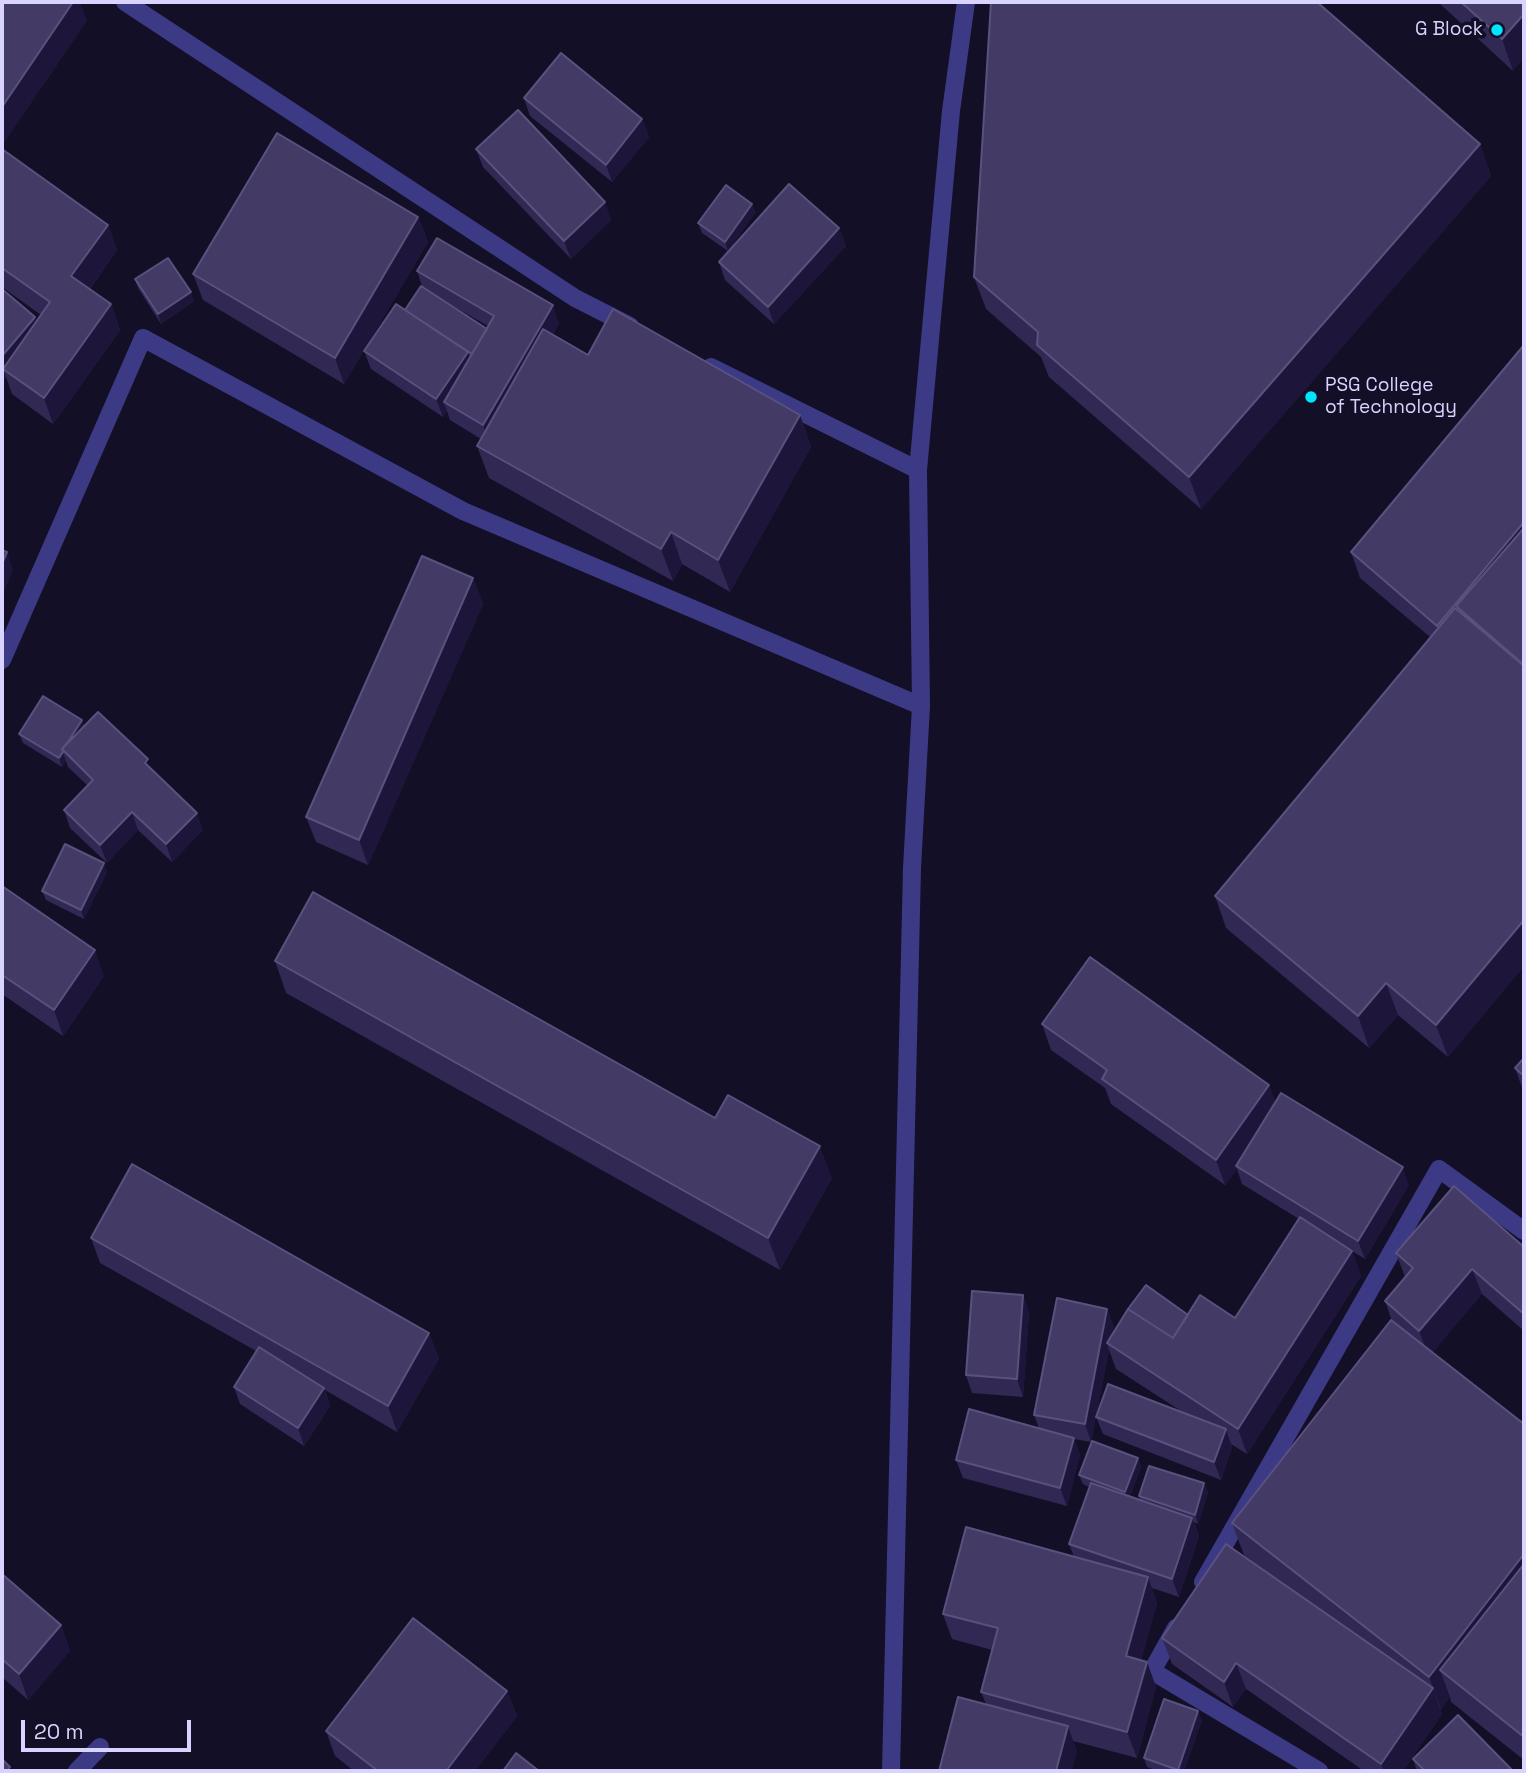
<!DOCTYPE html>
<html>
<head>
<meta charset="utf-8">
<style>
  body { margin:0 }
  #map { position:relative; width:1526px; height:1773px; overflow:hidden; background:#130f26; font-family:"Space Grotesk",sans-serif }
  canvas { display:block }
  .frame { position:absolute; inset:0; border:4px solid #d9d4ff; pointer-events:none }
  .scale { position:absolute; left:21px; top:1720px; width:170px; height:32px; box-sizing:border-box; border:4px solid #d9d4ff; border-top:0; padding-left:9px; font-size:21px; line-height:24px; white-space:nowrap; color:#d9d4ff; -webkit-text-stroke:5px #130f26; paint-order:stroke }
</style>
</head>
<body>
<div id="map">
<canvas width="1526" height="1773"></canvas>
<div class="frame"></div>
<div class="scale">20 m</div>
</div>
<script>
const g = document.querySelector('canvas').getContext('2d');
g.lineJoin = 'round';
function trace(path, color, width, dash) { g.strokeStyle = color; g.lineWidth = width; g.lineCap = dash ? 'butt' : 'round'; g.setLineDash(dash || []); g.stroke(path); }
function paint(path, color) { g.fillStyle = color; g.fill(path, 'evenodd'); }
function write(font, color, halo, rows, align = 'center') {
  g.font = font + ' "Space Grotesk",sans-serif'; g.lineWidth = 7; g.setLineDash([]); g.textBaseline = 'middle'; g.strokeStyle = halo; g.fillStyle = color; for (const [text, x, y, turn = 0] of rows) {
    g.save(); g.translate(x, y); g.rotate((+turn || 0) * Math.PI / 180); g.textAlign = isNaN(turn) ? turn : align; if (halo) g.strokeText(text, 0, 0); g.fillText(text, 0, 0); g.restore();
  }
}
trace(new Path2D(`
  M125 2 575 298 630 326
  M711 367 918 470
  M2 660 143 338 463 511 921 706
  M1203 1582 1439 1169 1524 1231
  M1176 1628 1152 1671 1319 1771
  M77 1771 100 1747`), '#3d3a85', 18);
trace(new Path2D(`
  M891 1771 912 868 921 706 918 470 951 111 966 2`), '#3d3a85', 18);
paint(new Path2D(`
  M1438 2H1524L1513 71Z
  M524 98 642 119 649 137 612 182 530 116Z
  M1480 144 1491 176 1201 509 1049 377 1041 357 986 309 974 277Z
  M2 149 108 225 117 250 90 289 111 304 120 330 53 424 12 394 6 377 2 382V289L35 317 36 321 41 315 2 287Z
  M476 149 611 220 571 259 483 167Z
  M752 204 755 213 728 251 839 228 846 246 774 324 725 280 719 262 728 251 702 233 698 223Z
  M418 217 428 242 344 384 203 300 193 274Z
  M417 271 559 323 553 334 588 355 800 415 811 447 730 592 682 564 673 581 489 478 477 446 481 439 450 420 447 411 443 417 371 369 364 351 405 310 422 286ZM446 302 488 326 487 329Z
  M135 279 194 301 161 324 138 288Z
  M1524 345V966L1448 1057 1398 1015 1369 1048 1226 928 1215 896 1430 637 1360 578 1351 552Z
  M473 578 483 604 368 865 316 842 306 817Z
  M82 720 84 726 152 769 203 830 172 862 138 830 107 863 70 828 64 810 88 786 68 767 66 761 62 767 23 743 19 734Z
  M107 872 84 919 46 900 42 891Z
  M2 886 104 976 63 1036 2 994Z
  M275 961 715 1118 832 1178 780 1270 286 993Z
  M1042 1024 1269 1085 1275 1102 1409 1185 1365 1259 1352 1251 1361 1276 1247 1454 1231 1444 1232 1447 1221 1480 1103 1434 1096 1417 1184 1413 1116 1369 1109 1350 1091 1442 1074 1439 1080 1455 1067 1506 963 1478 956 1460 1039 1428 1034 1415 1107 1309 1114 1327 1112 1334 1188 1315 1235 1318 1299 1219 1242 1184 1237 1169 1225 1185 1111 1104 1105 1088 1051 1050Z
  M1524 1058V1093L1515 1068Z
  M91 1238 429 1333 439 1359 397 1432 325 1390 330 1406 304 1446 240 1404 234 1387 256 1351 100 1263Z
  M1524 1247V1331L1482 1294 1432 1352 1524 1424V1760L1451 1702 1450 1697 1441 1709 1440 1708 1442 1714 1403 1771H1364L1246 1689 1233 1707 1172 1664 1162 1638 1263 1570 1244 1555 1232 1523 1392 1321 1385 1301 1405 1277 1396 1253Z
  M1023 1295 1029 1313 1023 1397 972 1393 966 1375Z
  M1138 1458 1141 1467 1130 1496 1140 1500 1139 1496 1204 1483 1208 1492 1198 1524 1194 1522 1199 1536 1179 1597 1152 1588 1157 1603 1141 1660 1147 1662 1156 1687 1137 1758 1073 1741 1077 1752 986 1704 981 1692 992 1650 952 1639 943 1614 1074 1557 1069 1544 1089 1487 1083 1484 1079 1475Z
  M2 1574 61 1625 70 1651 28 1700 2 1677Z
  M507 1691 517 1716 475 1771H354L335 1756 326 1731Z
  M1202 1720 1184 1771H1158L1147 1767 1144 1758Z
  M1413 1759 1513 1771H1417Z`), '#312854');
paint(new Path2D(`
  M73 2H80L87 21 2 146V107Z
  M1524 14V58L1513 71 1502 39Z
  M642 119 649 137 612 182 606 165Z
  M1480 144 1491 176 1201 509 1189 477Z
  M605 202 611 220 571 259 564 241Z
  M752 204 755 213 728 251 725 242Z
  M418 217 428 242 344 384 335 358Z
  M108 225 117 250 81 301 71 276Z
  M839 228 846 246 774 324 768 307Z
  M191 292 194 301 161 324 158 314Z
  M111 304 120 330 53 424 44 398Z
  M553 305 559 323 489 443 483 425Z
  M35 317 41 335 3 369 6 377 2 382V356Z
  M468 352 474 370 444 402 447 411 443 417 436 399Z
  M800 415 811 447 730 592 718 560Z
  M1524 522V559L1456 606 1465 630 1447 651 1437 626Z
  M671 532 682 564 673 581 661 549Z
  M7 552 13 570 2 596V564Z
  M473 578 483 604 368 865 359 840Z
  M82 720 85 729 64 751Z
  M63 752 66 761 62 767 59 758Z
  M132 812 138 830 107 863 100 845Z
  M197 813 203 830 172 862 166 844Z
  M104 863 107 872 84 919 81 910Z
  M1524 920V966L1448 1057 1436 1025Z
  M95 950 104 976 63 1036 54 1010Z
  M1386 983 1398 1015 1369 1048 1358 1016Z
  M1269 1085 1278 1110 1236 1166 1237 1169 1225 1185 1216 1160Z
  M820 1146 832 1178 780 1270 768 1238Z
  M1403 1167 1409 1185 1365 1259 1358 1241Z
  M1352 1251 1361 1276 1247 1454 1238 1429Z
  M1472 1269 1482 1294 1429 1357 1419 1331Z
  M1023 1295 1029 1313 1023 1397 1017 1379Z
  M1107 1309 1114 1327 1110 1346 1107 1343 1109 1350 1091 1442 1085 1424Z
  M429 1333 439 1359 397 1432 388 1406Z
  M324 1388 330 1406 304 1446 298 1428Z
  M1226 1429 1232 1447 1221 1480 1214 1462Z
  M1074 1438 1080 1455 1067 1506 1060 1488Z
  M1138 1458 1141 1467 1128 1501 1125 1492Z
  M1204 1483 1208 1492 1198 1524 1195 1515Z
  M1192 1518 1199 1536 1179 1597 1172 1579Z
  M1524 1554V1601L1440 1670 1450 1697 1441 1709 1429 1677Z
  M1148 1577 1157 1603 1136 1681 1126 1656Z
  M61 1625 70 1651 28 1700 19 1674Z
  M1147 1662 1156 1687 1137 1758 1127 1732Z
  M1236 1663 1246 1689 1233 1707 1224 1682Z
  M1433 1688 1442 1714 1403 1771H1384L1381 1764Z
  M507 1691 517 1716 475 1771H446Z
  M1198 1711 1202 1720 1184 1771H1178Z
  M1068 1726 1077 1752 1072 1771H1056Z`), '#1d163a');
const building = new Path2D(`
  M2 2H73L2 107Z
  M991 2H1317L1480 144 1189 477 1037 345 1038 332 974 277Z
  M1461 2H1524V14L1502 39Z
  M561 53 642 119 606 165 524 98Z
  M518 110 605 202 564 241 476 149Z
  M277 133 418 217 335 358 193 274Z
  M2 149 108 225 71 276 111 304 44 398 3 369 50 302 2 268Z
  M789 184 839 228 768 307 719 262Z
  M726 185 752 204 725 242 698 223Z
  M437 238 553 305 483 425 444 402 494 316 417 271Z
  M168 258 191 292 158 314 135 279Z
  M421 286 487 329 472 354 405 310Z
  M2 289 35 317 2 356Z
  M396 304 468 352 436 399 364 351Z
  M613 309 800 415 718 560 671 532 661 549 477 446 543 329 588 355Z
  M1524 345V522L1437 626 1351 552Z
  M1524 528V663L1523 664 1456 606Z
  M2 550 7 552 2 564Z
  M422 556 473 578 359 840 306 817Z
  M1455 608 1524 666V920L1436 1025 1386 983 1358 1016 1215 896Z
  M43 696 82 720 68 742 62 749 63 752 59 758 19 734Z
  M98 712 148 759 145 763 197 813 166 844 132 812 100 845 64 810 93 780 62 749Z
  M65 844 104 863 81 910 42 891Z
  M2 886 95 950 54 1010 2 975Z
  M313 892 715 1118 728 1095 820 1146 768 1238 275 961Z
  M1090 957 1269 1085 1216 1160 1102 1079 1107 1070 1042 1024Z
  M1524 1058V1076L1515 1068Z
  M1281 1093 1403 1167 1358 1241 1236 1166Z
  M132 1164 429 1333 388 1406 91 1238Z
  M1454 1186 1524 1247V1314L1472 1269 1419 1331 1385 1301 1413 1268 1396 1253Z
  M1300 1217 1352 1251 1238 1429 1107 1343 1128 1309 1173 1338 1200 1295 1235 1318Z
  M1146 1285 1188 1315 1173 1338 1128 1309Z
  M972 1291 1023 1295 1017 1379 966 1375Z
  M1057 1298 1107 1309 1085 1424 1034 1415Z
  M1391 1320 1524 1424V1554L1429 1677 1232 1523Z
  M259 1347 324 1388 298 1428 234 1387Z
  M1108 1384 1226 1429 1214 1462 1096 1417Z
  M969 1409 1074 1438 1060 1488 956 1460Z
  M1092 1441 1138 1458 1125 1492 1079 1475Z
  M1149 1466 1204 1483 1195 1515 1139 1496Z
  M1091 1483 1192 1518 1172 1579 1069 1544Z
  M966 1527 1148 1577 1126 1656 1147 1662 1127 1732 981 1692 998 1628 943 1614Z
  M1226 1544 1433 1688 1381 1764 1236 1663 1224 1682 1162 1638Z
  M1524 1564V1737L1440 1670Z
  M2 1574 61 1625 19 1674 2 1659Z
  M413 1618 507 1691 446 1771H378L326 1731Z
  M958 1697 1068 1726 1056 1771H939Z
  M1164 1699 1198 1711 1178 1770 1144 1758Z
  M1458 1715 1513 1771H1425L1413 1759Z
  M516 1753 539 1771H503Z
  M2 1759 10 1767 7 1771H2Z`);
paint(building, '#433a66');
trace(building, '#5a527e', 2);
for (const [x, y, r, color] of [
  [1497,30,7,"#00e5ff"],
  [1311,397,7,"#00e5ff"]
]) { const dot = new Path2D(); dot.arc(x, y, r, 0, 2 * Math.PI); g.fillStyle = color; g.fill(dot); trace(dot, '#130f26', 2.5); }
write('19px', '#d9d4ff', '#130f26', [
  ["G Block",1483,30],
  ["PSG College",1325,386,"left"],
  ["of Technology",1325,408,"left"]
], 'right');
</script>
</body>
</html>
